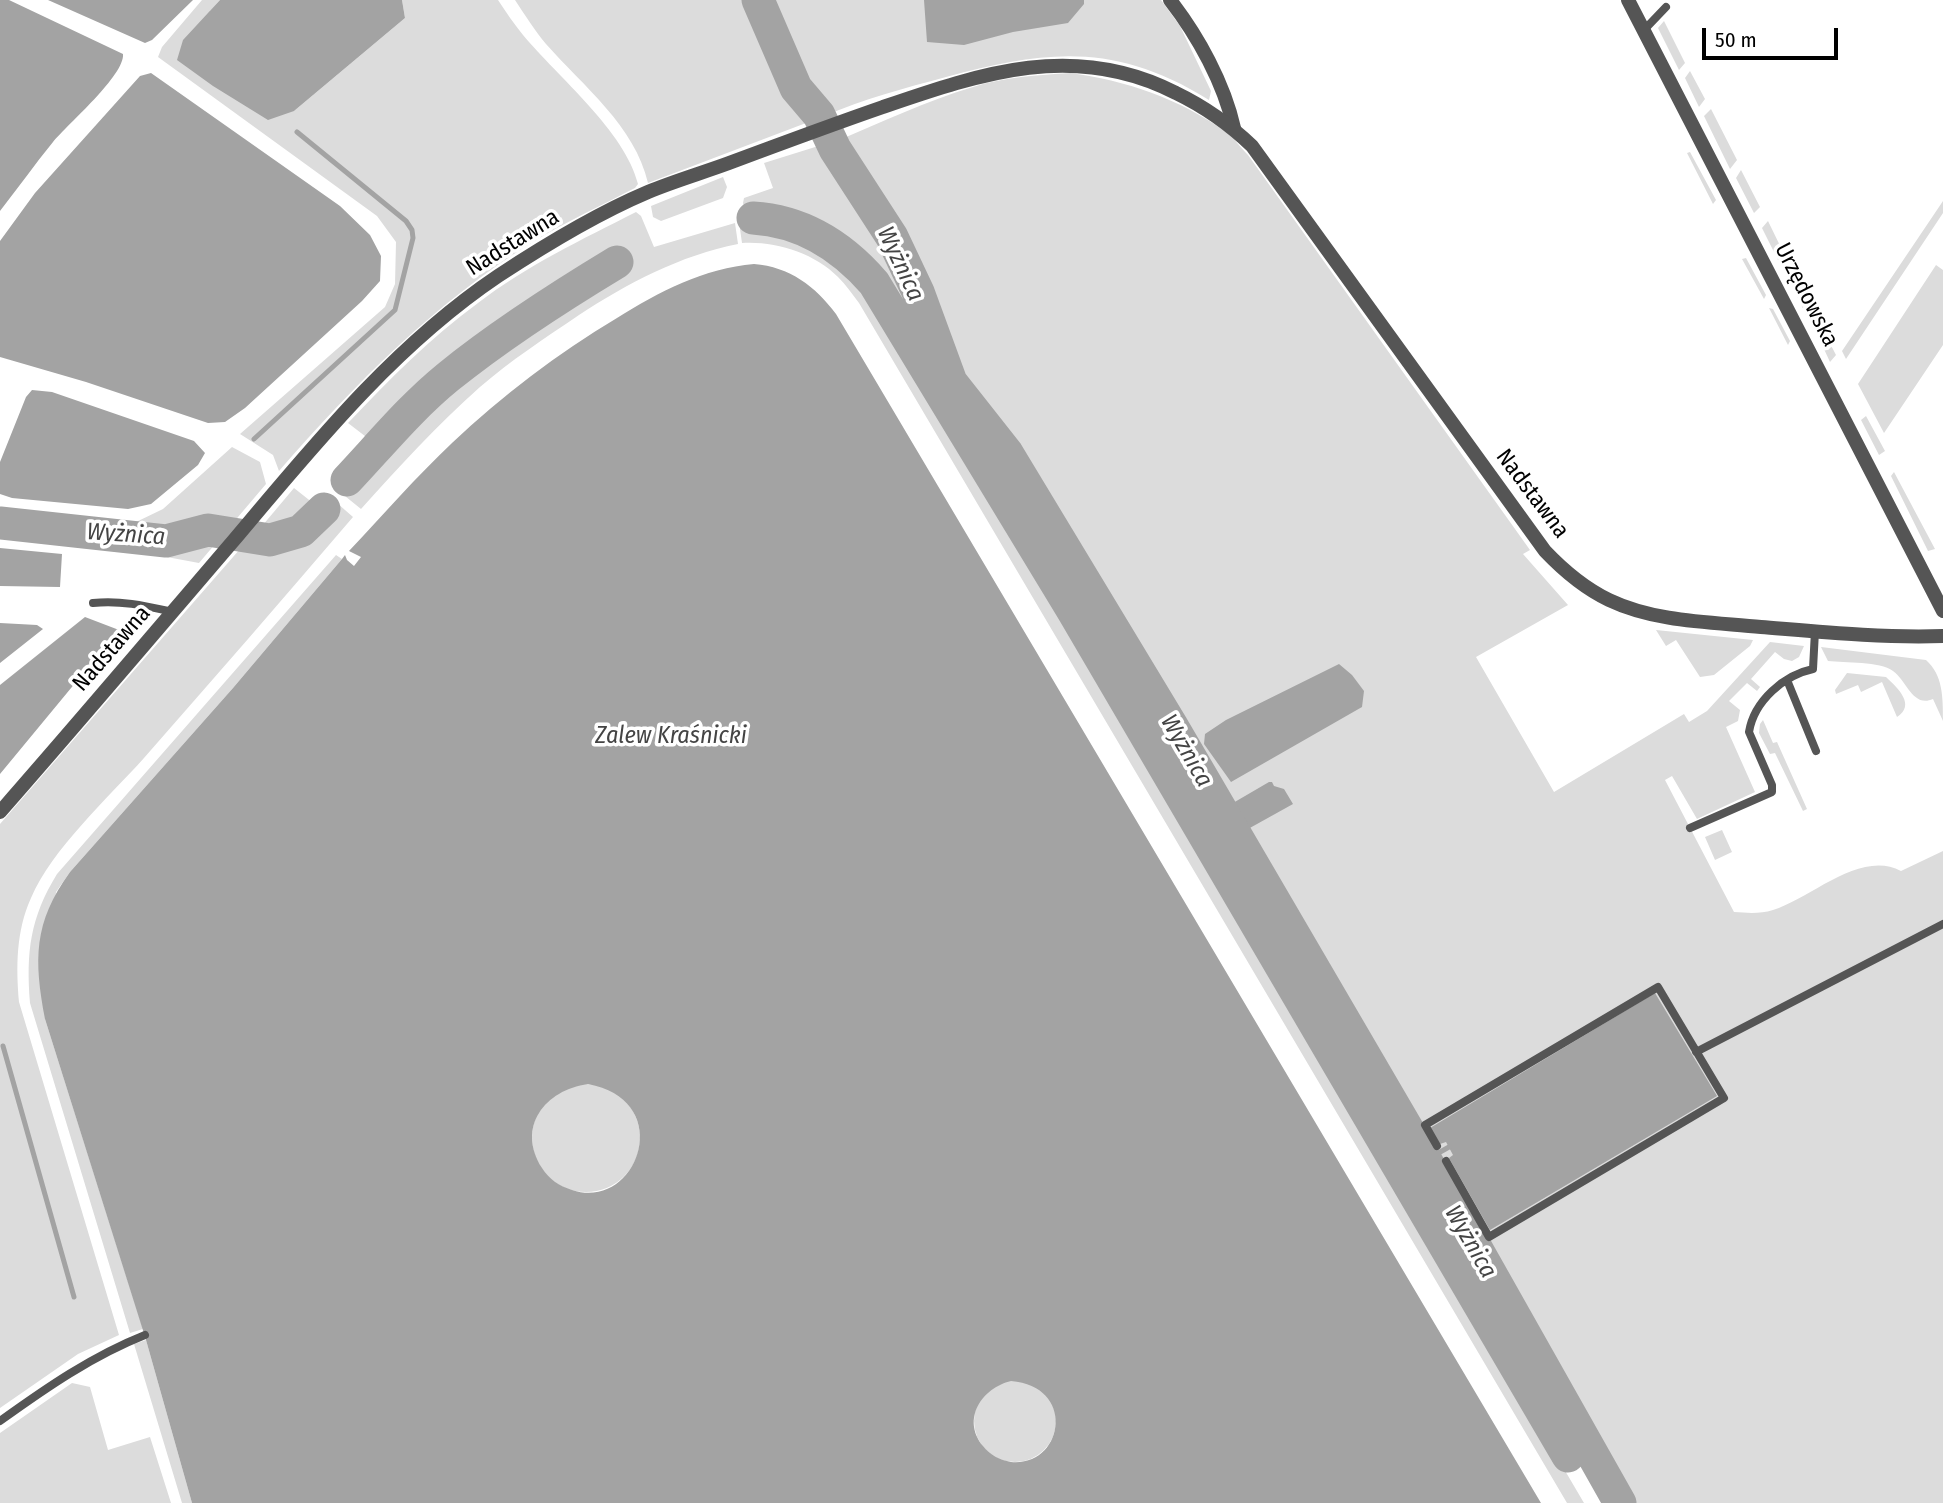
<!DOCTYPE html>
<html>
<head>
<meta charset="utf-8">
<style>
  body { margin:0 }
  #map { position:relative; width:1943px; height:1503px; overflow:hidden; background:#fff; font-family:"Fira Sans Condensed",sans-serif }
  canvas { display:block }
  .scale { position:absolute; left:1702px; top:28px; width:136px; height:32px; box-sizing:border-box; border:4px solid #000; border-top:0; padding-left:9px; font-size:21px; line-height:24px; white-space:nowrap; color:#000; -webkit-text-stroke:5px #fff; paint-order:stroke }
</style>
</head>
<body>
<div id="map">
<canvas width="1943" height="1503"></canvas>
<div class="scale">50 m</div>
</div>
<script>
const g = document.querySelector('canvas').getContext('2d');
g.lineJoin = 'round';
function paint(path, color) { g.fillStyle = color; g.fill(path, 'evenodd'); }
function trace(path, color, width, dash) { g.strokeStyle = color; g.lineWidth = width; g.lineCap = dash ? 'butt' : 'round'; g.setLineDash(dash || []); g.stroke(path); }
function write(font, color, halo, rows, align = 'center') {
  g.font = font + ' "Fira Sans Condensed",sans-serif'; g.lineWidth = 7; g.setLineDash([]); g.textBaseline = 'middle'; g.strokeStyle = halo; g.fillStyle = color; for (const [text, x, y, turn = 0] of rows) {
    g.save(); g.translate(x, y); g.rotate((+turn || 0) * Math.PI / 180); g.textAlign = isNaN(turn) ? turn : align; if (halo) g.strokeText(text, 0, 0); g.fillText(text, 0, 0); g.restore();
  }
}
paint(new Path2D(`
  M202 0H220L210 11 294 111 405 18 402 0H498C506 12 514 24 523 35 558 77 625 131 638 184L635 188C602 205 568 221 536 240 435 302 356 383 279 471L273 455 240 434 385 307 395 284 396 242 377 216 158 57 162 47Z
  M515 0H749L790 90 814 120 648 183C635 126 583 86 546 44 535 31 525 15 515 0Z
  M759 0H1161L1180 26 1211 91 1209 100C1115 42 1047 50 946 77 905 88 864 99 824 116L800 88Z
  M1664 21 1685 63 1679 70 1658 28Z
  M1690 71 1705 99 1699 107 1685 78Z
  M1070 73C1125 80 1180 99 1226 132 1234 138 1241 148 1248 155L1530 550 1523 554 1568 605 1476 657 1554 792 1684 714 1689 722 1707 711 1770 642 1804 646 1799 657 1792 661 1784 659 1775 652 1751 679 1760 687 1757 691 1747 683 1729 701 1740 710 1738 721 1726 727 1755 792 1697 819 1672 776 1665 780 1734 912C1748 913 1760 914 1773 910 1811 898 1861 849 1901 871L1943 851V1503H1626L1426 1160 1323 970 1175 717 1010 445 959 381 921 283 896 230 837 141C882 122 926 101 973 87 1004 77 1038 75 1070 73Z
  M1711 109 1737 160 1730 169 1704 116Z
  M828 143 888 238 915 301 948 385 1006 459 1194 771 1175 778 878 282C846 244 806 218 756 216L753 221C809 230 833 242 870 286L1584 1503H1567L859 303C853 295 846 285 838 277 814 253 776 241 742 243L739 222 748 219 743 203 744 198 773 188 764 163Z
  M1690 152 1716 200 1713 204 1687 153Z
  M1741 170 1760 207 1754 213 1736 178Z
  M723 177 727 187 723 198 661 221 653 217 651 206Z
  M1943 201V213L1846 359 1842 351Z
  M636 212 641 216 654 247 735 223 738 244C681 255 626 284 579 315 545 338 510 361 480 387 437 425 399 467 361 509L340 492 399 427 451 379 568 294 619 264 616 261 563 292 446 374 374 443 348 423C389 380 430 338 478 303 526 266 583 239 636 212Z
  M1768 221 1786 258 1781 266 1762 228Z
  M1746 258 1766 295 1764 299 1742 259Z
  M1936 265 1943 270V345L1884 433 1858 384Z
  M1792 268 1812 308 1806 315 1787 275Z
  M1769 308 1773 309 1790 341 1788 345Z
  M1822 328 1836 355 1830 362 1817 334Z
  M1866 416 1885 451 1879 455 1861 420Z
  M232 447 260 462 266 484 199 563 129 550 109 541 103 527 106 522 134 523 163 509Z
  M1894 472 1935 549 1928 551 1891 476Z
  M294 488 318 507C304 527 282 537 257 532Z
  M337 503 353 517C284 598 214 678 144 758 108 798 52 849 31 898 16 931 16 967 19 1002L119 1335 78 1354 0 1408V824L247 541C296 551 306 535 337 503Z
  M336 555 342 559 233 688 70 872 56 892 45 1019 143 1329 130 1333 30 1003C26 952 30 918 57 874Z
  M1656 630 1753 640 1750 646 1714 675 1700 677 1676 640 1666 646Z
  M1821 647 1926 660C1943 675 1943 697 1943 721L1933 699C1913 708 1907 681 1893 671 1880 661 1845 663 1828 661Z
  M1847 673 1886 677C1898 688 1916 705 1897 717L1882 682 1861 692 1858 685 1836 694 1835 690Z
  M1763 720 1773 743 1777 742 1807 809 1803 811 1775 753 1770 754 1759 733 1760 724Z
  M1722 830 1732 852 1715 860 1705 837Z
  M532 1138a54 54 0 1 1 108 0a54 54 0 1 1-108 0Z
  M146 1340 192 1503H182L134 1344Z
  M974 1421a41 41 0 1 1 82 0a41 41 0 1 1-82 0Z
  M72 1383 90 1387 108 1450 150 1437 171 1503H0V1433Z`), '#dcdcdc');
paint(new Path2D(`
  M0 0H9L123 54C125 75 68 124 53 142 35 164 18 188 0 211Z
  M48 0H193L152 40 145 43Z
  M220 0H402L405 18 294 111 268 120 213 86 177 60 183 40Z
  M924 0H1084V4L1068 23 1013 32 964 45 927 42Z
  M151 73 340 206 370 235 381 256 380 281 362 301 245 408 225 422 208 423 86 382 0 357V241L35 193 140 76Z
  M754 264C790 267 815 286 836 314L1541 1503H192L146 1340 45 1019C34 960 33 923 70 872L233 688 342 559 345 555 347 560 354 566 361 557 349 551C383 515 416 477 452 443 502 396 558 353 617 318 658 292 705 268 754 264ZM588 1084C678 1101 637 1212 572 1190 559 1186 549 1179 542 1168 516 1127 545 1090 588 1084ZM1011 1381C1077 1386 1064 1467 1011 1462 1000 1460 990 1455 983 1446 961 1419 982 1388 1011 1381Z
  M32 390 52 392 194 441 205 453 198 465 151 504 128 509 12 498 0 494V462L26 397Z
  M0 548 62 554 60 587 0 586Z
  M85 617 119 630 0 774V685Z
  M0 623 37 625 43 629 0 663Z
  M1339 664 1352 675 1364 691 1362 707 1231 782 1204 744 1205 734 1226 720Z
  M1269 782H1272L1274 786 1284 789 1293 804 1248 829 1233 803Z
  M1655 993 1717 1096 1490 1230 1449 1158 1453 1155 1446 1142 1440 1144 1430 1128Z`), '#a3a3a3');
trace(new Path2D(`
  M254 439 395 310 413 238 412 230 406 221 297 132
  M3 1046 74 1297
  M1426 1160 1449 1147`), '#a3a3a3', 5);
trace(new Path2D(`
  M758 0 796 88 819 115 835 149 892 237 918 292 951 382 1007 453 1172 726 1453 1207 1620 1503
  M753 218C803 221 842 246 874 283L1073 611 1568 1456
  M347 480C380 445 411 407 448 377 501 334 559 297 617 262
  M0 523 166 541 208 530 270 540 301 531 324 509`), '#a3a3a3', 33);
trace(new Path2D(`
  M1644 30 1666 7
  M93 603C121 600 146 606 173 612
  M1787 680 1816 751
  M1690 828 1772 792V785L1749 732C1754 701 1784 675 1813 669L1815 631
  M1696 1052 1943 924
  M1437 1146 1425 1125 1658 987 1724 1098 1489 1237 1446 1161
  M0 1421C46 1388 92 1356 145 1335`), '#555', 8);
trace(new Path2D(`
  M1170 0C1198 36 1224 83 1234 128`), '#555', 14);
trace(new Path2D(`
  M1628 0 1943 611
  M0 812C79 722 156 631 234 540 314 445 394 346 498 276 545 245 596 214 648 192 674 181 702 173 729 163 780 144 831 125 883 107 982 73 1075 41 1176 93 1205 107 1229 124 1252 146L1545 551C1564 571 1584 588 1609 600 1655 622 1710 622 1761 627 1822 632 1882 638 1943 636`), '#555', 14);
write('23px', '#000', '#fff', [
  ["Nadstawna",513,243,-32],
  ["Urzędowska",1806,295,63],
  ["Nadstawna",1532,494,53],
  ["Nadstawna",112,649,-49]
]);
write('italic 24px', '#444', '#fff', [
  ["Wyżnica",900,264,65],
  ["Wyżnica",126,535,4],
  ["Zalew Kraśnicki",671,736],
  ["Wyżnica",1186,751,60],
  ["Wyżnica",1470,1242,60]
]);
</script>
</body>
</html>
